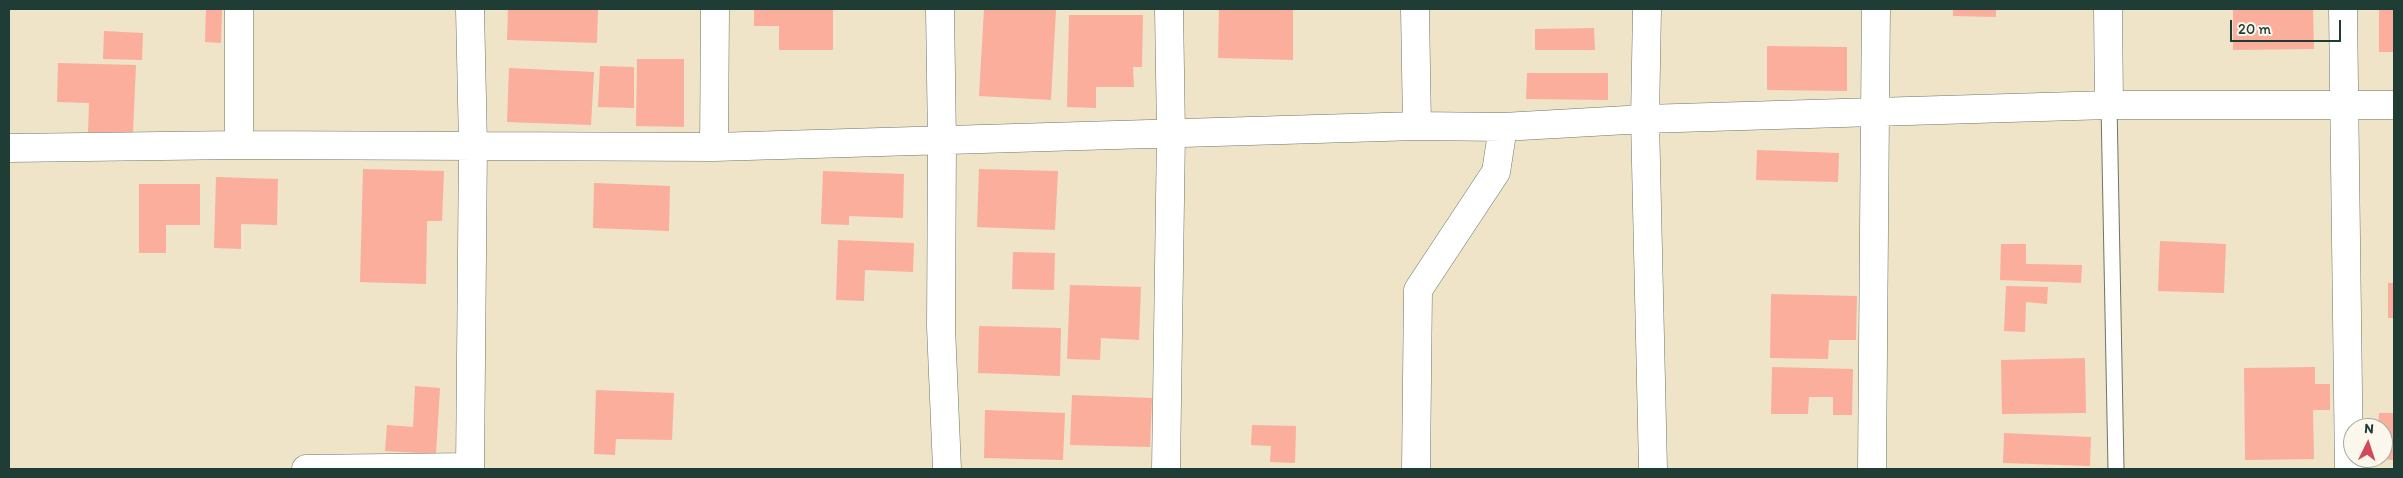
<!DOCTYPE html>
<html>
<head>
<meta charset="utf-8">
<style>
  body { margin:0 }
  #map { position:relative; width:2403px; height:478px; overflow:hidden; background:#efe4c7; font-family:Itim,sans-serif }
  canvas { display:block }
  .frame { position:absolute; inset:0; border:10px solid #1f3d34; pointer-events:none }
  .north { position:absolute; left:2343px; top:418px; width:50px; height:50px; box-sizing:border-box; background:#fbf7ec; border:1px solid #a3ada2; border-radius:50%; rotate:4deg; font-size:14px; font-weight:700; line-height:20px; text-align:center; color:#1f3d34 }
  .north::after { content:''; display:block; margin:auto; width:18px; height:22px; background:#d1495b; clip-path:polygon(50% 0,100% 100%,50% 72%,0 100%) }
  .scale { position:absolute; left:2230px; top:20px; width:111px; height:22px; box-sizing:border-box; border:2px solid #1f3d34; border-top:0; padding-left:6px; font-size:15px; line-height:18px; white-space:nowrap; color:#1f3d34; -webkit-text-stroke:4px #fbf7ec; paint-order:stroke }
</style>
</head>
<body>
<div id="map">
<canvas width="2403" height="478"></canvas>
<div class="frame"></div>
<div class="north">N</div>
<div class="scale">20 m</div>
</div>
<script>
const g = document.querySelector('canvas').getContext('2d');
g.lineJoin = 'round';
function paint(path, color) { g.fillStyle = color; g.fill(path, 'evenodd'); }
function trace(path, color, width, dash) { g.strokeStyle = color; g.lineWidth = width; g.lineCap = dash ? 'butt' : 'round'; g.setLineDash(dash || []); g.stroke(path); }
paint(new Path2D(`
  M206 9H222L221 43 205 42Z
  M508 9H598L597 43 507 40Z
  M754 9H833V50H779V26H754Z
  M984 9H1056L1051 100 979 96Z
  M1219 9H1293V60L1218 58Z
  M1953 9H1996V17L1953 16Z
  M2313 9 2314 49 2233 50V10Z
  M2379 9H2394V52H2379Z
  M1069 15H1143L1142 67H1133L1134 87H1096V108L1067 107Z
  M1594 28 1595 50H1535V29Z
  M104 31 143 33 142 60 103 59Z
  M1767 46 1847 47V91L1767 90Z
  M637 59H684V127L636 126Z
  M58 63 136 65 133 133 88 132 89 103 57 102Z
  M600 66 634 67V108L598 107Z
  M509 68 594 72 591 125 507 122Z
  M1527 73H1608V100L1526 99Z
  M1757 150 1839 153 1838 182 1756 180Z
  M363 169 444 171 442 221H427L426 284 360 282Z
  M979 169 1058 171 1055 230 977 227Z
  M823 171 904 174 903 218 849 216V225L821 224Z
  M216 177 278 179 277 225 241 224V249L214 248Z
  M594 183 670 186 669 231 593 228Z
  M139 184H200V225H166V253H139Z
  M838 240 914 243 913 272 865 270 864 301 836 300Z
  M2160 241 2226 244 2224 293 2158 291Z
  M2001 244H2026V264L2082 265 2081 283 2000 280Z
  M1013 252 1055 253 1054 290 1012 289Z
  M2388 283H2394V318H2388Z
  M1070 285 1141 287 1139 340 1101 338 1100 360 1067 359Z
  M2006 286 2048 287 2047 304 2026 302 2025 332 2004 331Z
  M1771 294 1857 296 1856 340H1829L1828 359 1770 358Z
  M979 326 1061 328 1060 376 978 373Z
  M2085 358 2086 413 2002 414 2001 360Z
  M1772 367 1853 369 1852 415H1833V397H1809L1808 414H1771Z
  M2315 367V384H2330V410H2313L2314 459 2245 460 2244 368Z
  M415 386 440 388 436 454 385 451 387 425 413 427Z
  M596 390 674 393 672 440 616 439 615 455 594 454Z
  M1072 395 1152 398 1150 447 1070 445Z
  M985 410 1065 413 1063 460 984 458Z
  M2379 413H2394V460L2383 459V428H2378Z
  M1252 425 1296 426 1295 463 1270 462 1271 446 1251 445Z
  M2004 433 2091 437 2090 466 2003 463Z`), '#fbae9c');
const lane = new Path2D(`
  M2109 105 2116 469`);
const street = new Path2D(`
  M239 9V145
  M940 9 942 142 941 327 947 469
  M1415 9 1417 126
  M1647 9 1645 119 1653 469
  M2108 9 2109 105
  M2343 9 2349 469
  M714 147 715 9
  M9 148 239 145 714 147 1417 126 1503 127 1645 119 1875 112 1876 9
  M306 469 470 467
  M470 469 473 145 470 9
  M1166 469 1171 133 1169 9
  M1416 469 1418 290 1496 172 1503 127
  M1872 469 1875 112 2109 105H2394`);
trace(lane, '#687767', 17);
trace(street, '#687767', 29);
trace(lane, '#fff', 15);
trace(street, '#fff', 28);
</script>
</body>
</html>
